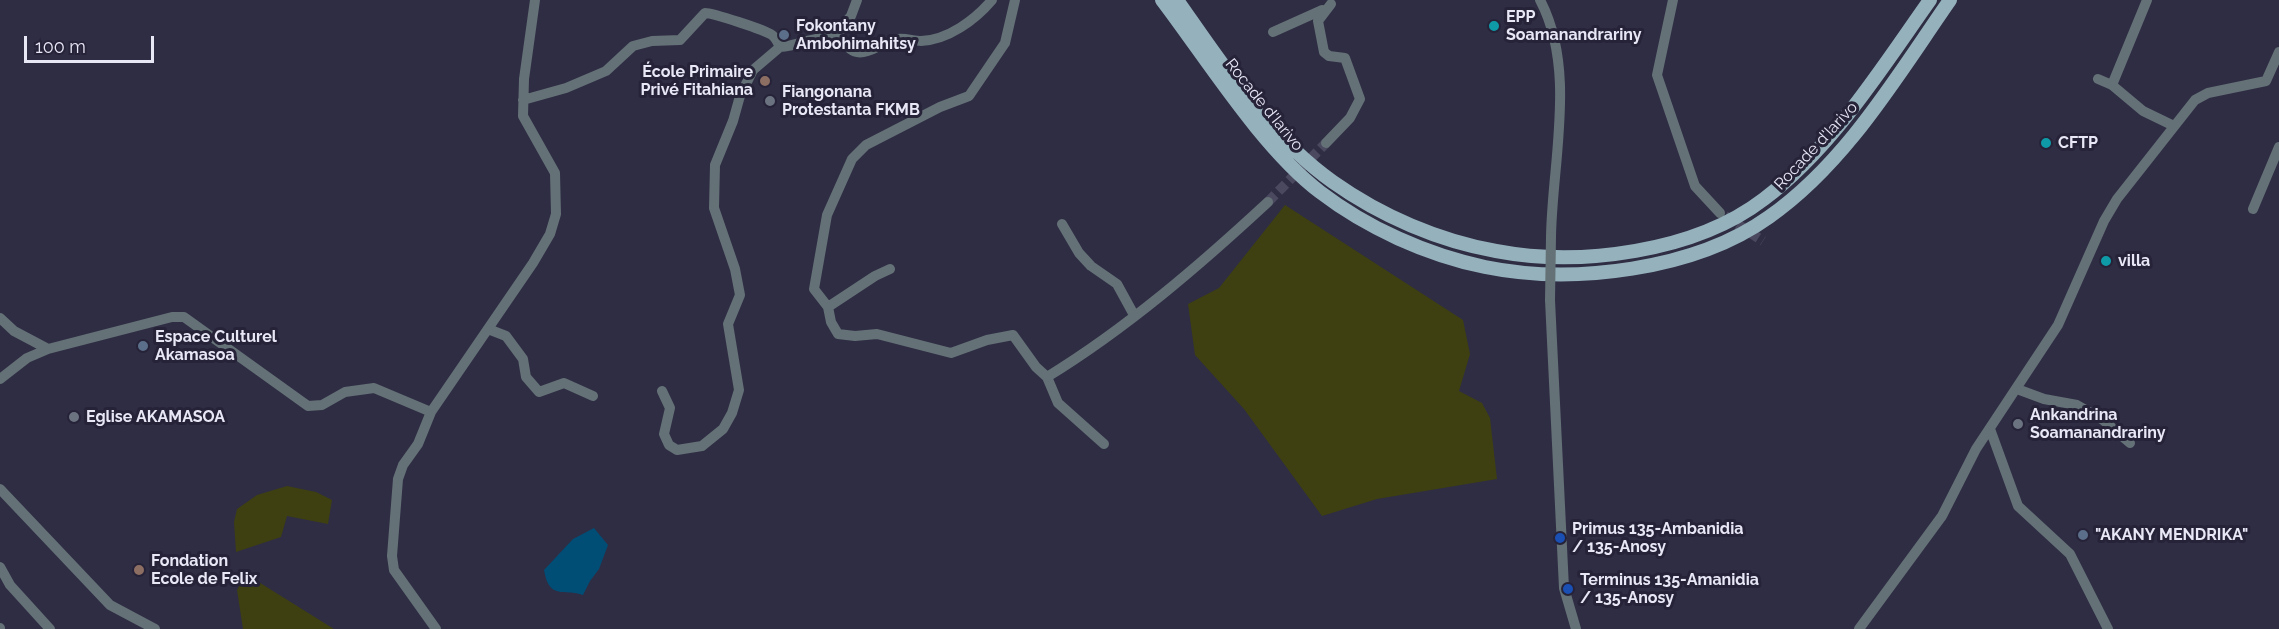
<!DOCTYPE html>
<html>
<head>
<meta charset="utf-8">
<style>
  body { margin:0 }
  #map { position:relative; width:2279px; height:629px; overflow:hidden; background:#2f2d44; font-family:Raleway,sans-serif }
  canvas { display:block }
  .scale { position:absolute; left:24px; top:36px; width:130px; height:27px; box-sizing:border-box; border:3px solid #e8e7f6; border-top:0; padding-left:8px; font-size:18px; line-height:21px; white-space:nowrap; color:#e8e7f6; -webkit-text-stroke:4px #262339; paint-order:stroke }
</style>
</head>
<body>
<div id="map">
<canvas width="2279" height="629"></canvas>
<div class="scale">100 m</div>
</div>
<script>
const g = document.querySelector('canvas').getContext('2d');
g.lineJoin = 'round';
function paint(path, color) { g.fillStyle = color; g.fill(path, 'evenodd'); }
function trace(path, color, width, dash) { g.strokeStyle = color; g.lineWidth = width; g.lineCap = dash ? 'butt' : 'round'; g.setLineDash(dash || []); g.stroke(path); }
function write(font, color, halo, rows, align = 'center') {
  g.font = font + ' Raleway,sans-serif'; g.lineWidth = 6; g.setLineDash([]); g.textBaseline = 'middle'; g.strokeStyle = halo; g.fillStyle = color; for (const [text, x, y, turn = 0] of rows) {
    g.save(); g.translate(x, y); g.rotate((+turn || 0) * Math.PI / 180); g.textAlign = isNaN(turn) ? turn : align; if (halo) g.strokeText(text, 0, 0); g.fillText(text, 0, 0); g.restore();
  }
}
paint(new Path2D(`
  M1285 205 1463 320 1470 354 1459 391 1482 403 1490 418 1497 479 1377 499 1322 516 1244 409 1195 355 1188 304 1219 288Z
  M287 486 316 492 332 500 328 524 287 516 281 537 236 552 234 522 237 509 257 495Z
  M243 579 257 581 334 629H243L237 590Z`), '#3e4011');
paint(new Path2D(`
  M594 528 608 545 599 569 590 581 583 595C565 588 549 601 544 570L573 539Z`), '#004d75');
trace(new Path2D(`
  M1268 202 1326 143
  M1725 216 1763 241`), '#4b495f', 10, [10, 5]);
trace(new Path2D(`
  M857 0 851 16 838 31C855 70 872 45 898 39 905 38 914 41 921 41 948 40 975 20 992 0
  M1540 0C1577 70 1552 162 1551 237
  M1673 0 1657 75 1695 186 1720 213
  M1273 32 1322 10
  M780 47C804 45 816 33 842 40
  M2098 79 2112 85 2143 111 2174 126
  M2112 85 2147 0
  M523 100 566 88 606 71 633 46 652 41 680 40 705 13C713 13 765 30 772 35 776 38 778 43 780 47L753 70 740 96 733 121 715 165 714 208 735 269 740 295 728 324 739 390 732 413 723 429 702 446 677 450 669 445 664 434 670 408 662 391
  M1326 143 1350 118 1360 99 1345 58 1329 56 1324 52 1318 21 1331 4
  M2253 209 2279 147
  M1062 224 1079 253 1091 266 1117 284 1134 315
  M890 269 875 276 828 307 814 289 827 215 852 159 866 145 940 107 969 96 1005 43 1015 0
  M1550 300 1564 588 1576 629
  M828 307 831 322 838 334 855 336 877 334 951 353 987 340 1013 335 1036 367 1047 377C1127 328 1200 265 1268 202
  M0 318 14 331 48 349
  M488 329 506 336 523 359 526 377 539 392 564 383 593 396
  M1047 377 1058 403 1104 444
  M0 379 27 358 48 349 172 317H184L308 406 322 405 345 392 374 388 431 412
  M2017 389 2044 399 2077 405 2103 420 2130 443
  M1990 429 2018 506 2070 554 2108 629
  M0 489 110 605 155 629
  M0 567 10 585 50 629
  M0 628V629
  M436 629 394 570 392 556 398 479 403 465 418 444 431 412 533 263 550 234 556 214 555 173 523 116 524 79 535 0
  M1859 629 1942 516 1976 449 2058 325 2104 221 2117 199 2195 100 2208 93 2266 81 2279 52`), '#647176', 10);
trace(new Path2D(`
  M1162 0C1207 59 1262 148 1320 192 1367 228 1427 255 1485 267 1573 285 1695 270 1769 217 1846 163 1897 76 1950 0
  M1177 0C1222 64 1269 137 1333 182 1381 216 1439 241 1496 251 1580 267 1695 252 1764 199 1832 148 1881 69 1930 0`), '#95b1bc', 14);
trace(new Path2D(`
  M1550 300 1551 237`), '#647176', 10);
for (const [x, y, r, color] of [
  [1494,26,6,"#0f9aa8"],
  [784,35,6,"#5c6f8a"],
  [765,81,6,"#8d6e63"],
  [770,101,6,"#6b7280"],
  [2046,143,6,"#0f9aa8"],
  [2106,261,6,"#0f9aa8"],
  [143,346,6,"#5c6f8a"],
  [74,417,6,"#6b7280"],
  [2018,424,6,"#6b7280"],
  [2083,535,6,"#5c6f8a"],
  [1560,538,6,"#1a4fb4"],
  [139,570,6,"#8d6e63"],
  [1568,589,6,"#1a4fb4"]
]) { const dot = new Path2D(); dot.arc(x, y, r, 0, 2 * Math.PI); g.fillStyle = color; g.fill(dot); trace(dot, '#262339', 2); }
write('bold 16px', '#e8e7f6', '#262339', [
  ["EPP",1506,17],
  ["Soamanandrariny",1506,35],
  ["Fokontany",796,26],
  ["Ambohimahitsy",796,44],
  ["École Primaire",753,72,"right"],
  ["Privé Fitahiana",753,90,"right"],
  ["Fiangonana",782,92],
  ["Protestanta FKMB",782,110],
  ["CFTP",2058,143],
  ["villa",2118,261],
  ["Espace Culturel",155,337],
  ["Akamasoa",155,355],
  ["Ankandrina",2030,415],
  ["Soamanandrariny",2030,433],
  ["Eglise AKAMASOA",86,417],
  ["Primus 135-Ambanidia",1572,529],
  ["/ 135-Anosy",1572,547],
  ["\"AKANY MENDRIKA\"",2095,535],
  ["Fondation",151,561],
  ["Ecole de Felix",151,579],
  ["Terminus 135-Amanidia",1580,580],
  ["/ 135-Anosy",1580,598]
], 'left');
write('16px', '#e8e7f6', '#262339', [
  ["Rocade d'Iarivo",1264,105,51],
  ["Rocade d'Iarivo",1816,146,-47]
]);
</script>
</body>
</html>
